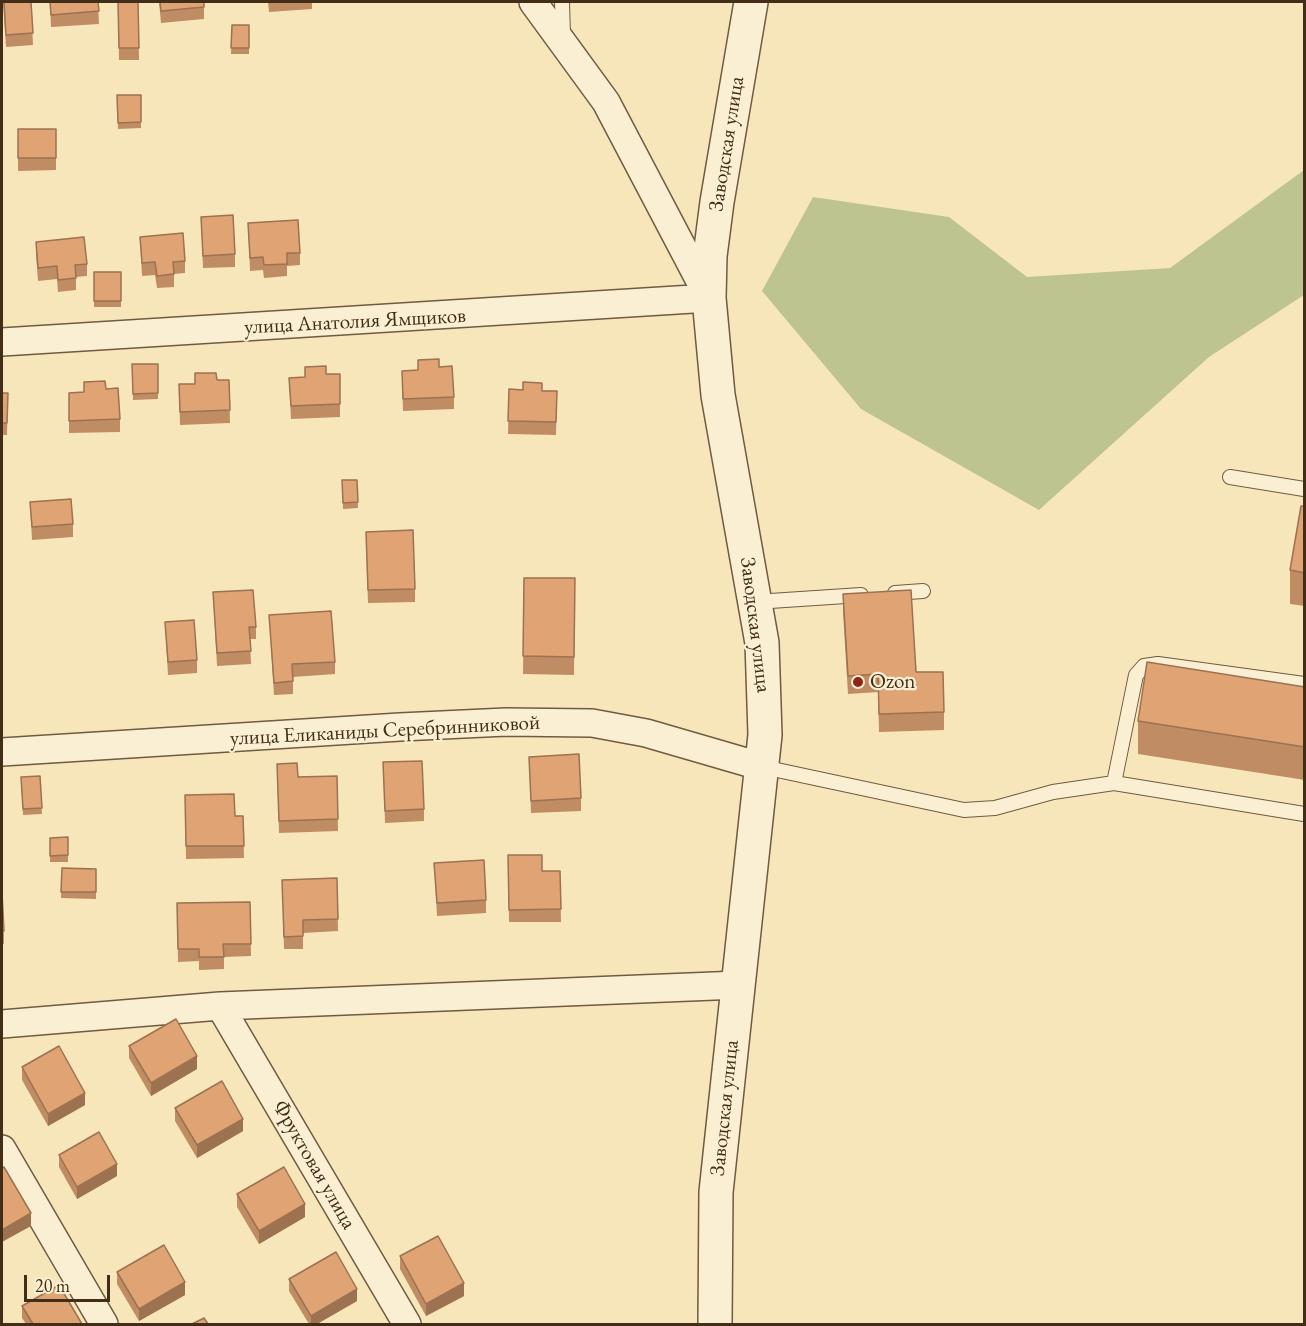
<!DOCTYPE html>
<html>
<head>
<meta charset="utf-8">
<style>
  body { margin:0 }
  #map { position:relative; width:1306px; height:1326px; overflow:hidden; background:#f8e6bb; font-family:"EB Garamond",serif }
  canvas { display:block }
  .frame { position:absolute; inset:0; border:3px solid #412d18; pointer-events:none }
  .scale { position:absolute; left:24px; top:1275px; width:86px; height:27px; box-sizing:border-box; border:3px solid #412d18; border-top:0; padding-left:8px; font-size:18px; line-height:21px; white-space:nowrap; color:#412d18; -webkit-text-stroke:4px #faefd3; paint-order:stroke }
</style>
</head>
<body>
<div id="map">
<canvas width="1306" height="1326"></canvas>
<div class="frame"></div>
<div class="scale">20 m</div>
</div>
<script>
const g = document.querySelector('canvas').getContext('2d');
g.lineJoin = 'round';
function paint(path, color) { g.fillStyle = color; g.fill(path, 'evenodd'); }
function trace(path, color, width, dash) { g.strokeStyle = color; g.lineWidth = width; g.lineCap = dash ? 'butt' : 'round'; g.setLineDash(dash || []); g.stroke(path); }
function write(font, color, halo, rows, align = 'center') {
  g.font = font + ' "EB Garamond",serif'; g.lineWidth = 4.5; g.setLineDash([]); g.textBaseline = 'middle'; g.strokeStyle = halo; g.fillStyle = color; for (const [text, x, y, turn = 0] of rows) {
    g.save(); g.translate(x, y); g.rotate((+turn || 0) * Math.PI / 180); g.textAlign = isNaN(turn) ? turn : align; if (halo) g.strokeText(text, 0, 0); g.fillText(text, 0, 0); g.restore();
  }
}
paint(new Path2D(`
  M1304 170V295L1209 357 1039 510 861 409 762 291 813 197 949 217 1027 277 1170 268Z`), '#bec48f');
const service = new Path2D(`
  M562 2 563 35
  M1230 477 1304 489
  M895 593 923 591
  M755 602 861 595
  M763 767 964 810 995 808 1053 792 1114 783 1304 814
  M1114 783 1136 675 1144 666 1158 664 1304 684`);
const minor = new Path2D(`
  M2 342 709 298 606 102 533 2
  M2 752 400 727 506 722 592 723 646 733 763 767
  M220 1006 407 1324
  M2 1024 220 1006 739 985
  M2 1149 104 1324`);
const tertiary = new Path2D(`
  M715 1324 716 1192 765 735 762 643 718 395 709 298 710 256 717 202 751 2`);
trace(service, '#6f5b41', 16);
trace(minor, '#6f5b41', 30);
trace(tertiary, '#6f5b41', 36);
trace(service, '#faefd3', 14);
trace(minor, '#faefd3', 27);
trace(tertiary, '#faefd3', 33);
paint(new Path2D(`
  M3 2H31L33 45 6 47Z
  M50 2H98L99 24 51 27Z
  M118 2H138L139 60H119Z
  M159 2H204V19L161 23Z
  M268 2H312V9L269 12Z
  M232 25H249V54H231Z
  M117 95 141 122V128L118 129Z
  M18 129H56V170L18 171Z
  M201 217 235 254V267L203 268Z
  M248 223 300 253V265L287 266V276L264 278 263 270 250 271Z
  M140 237 185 261V273L174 274V287L157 288 155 275 142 276Z
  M36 242 87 264V276L76 277V290L58 292 57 279 38 281 36 254Z
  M94 272H121V307H94Z
  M132 364H158V399L133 400Z
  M418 370 454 397V409L403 411 402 371Z
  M326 374H340V417L291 419 289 378 305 377Z
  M217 380H229L230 423 180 425 179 384H195Z
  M509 389 557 391 556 435 508 434Z
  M84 392 120 419V432L69 433V393Z
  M2 393H8L7 435H2Z
  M342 480H357L358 508 343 509Z
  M30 502 73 524V537L32 540Z
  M1305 506V606L1290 604V570Z
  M366 544 415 589V602L368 603Z
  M524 578H575L574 675 523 674Z
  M213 592 256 627V639H250L251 664 217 666Z
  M843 594 916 672 944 712V730L879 732 878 692 848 694 843 612Z
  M269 615 335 662V674L293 677V694L274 695Z
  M165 622 197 660V673L168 675Z
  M1305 687V780L1138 754V721Z
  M529 757 581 798V811L531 813Z
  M383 762 424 809V821L385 823Z
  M277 764 298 777 337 776 338 831 279 833Z
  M40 776 42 814 23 815 21 777Z
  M185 795 235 816H243L244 858 186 859Z
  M68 837V862H50V838Z
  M508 855 542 871H560L561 922H509Z
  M434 863 486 900V913L437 916Z
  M62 868 96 869V899L61 898Z
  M337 878 338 931 303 933V949H284L282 880Z
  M2 892 4 931V944H2Z
  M250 902 251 956 224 957V969L199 970V961L178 962 177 903Z
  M129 1046 197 1069 151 1096 129 1058Z
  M22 1067 85 1105 48 1126 22 1080Z
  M175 1108 243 1131 197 1158 175 1121Z
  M59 1155 117 1176 77 1199 59 1167Z
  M237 1194 305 1217 259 1244 237 1207Z
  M400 1256 464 1296 426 1316 400 1269Z
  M117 1272 185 1295 139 1321 117 1284Z
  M289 1279 357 1301 317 1324H309L289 1291Z
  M22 1306 82 1324H26L22 1318Z`), '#c08c64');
paint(new Path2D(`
  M197 1056V1069L151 1096V1083Z
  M85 1093V1105L48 1126V1114Z
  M243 1119V1131L197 1158V1145Z
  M117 1164V1176L77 1199V1187Z
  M305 1204V1217L259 1244V1231Z
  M31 1213V1226L2 1242V1230Z
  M185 1282V1295L139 1321V1309Z
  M464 1283V1296L426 1316V1304Z
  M357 1289V1301L317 1324H311V1316Z`), '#9c7251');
const building = new Path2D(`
  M4 2H31L33 33 6 35Z
  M50 2H98L99 11 51 15Z
  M118 2H138L139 48H119Z
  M160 2H204V7L161 11Z
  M232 25H249V48H231Z
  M117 95H141V122L118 123Z
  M18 129H56V158H18Z
  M233 215 235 254 203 256 201 217Z
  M298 220 300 253H287V264L264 265 263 257 250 258 248 223Z
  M183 233 185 261 173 262 174 274 157 276 155 262 142 263 140 237Z
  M84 237 87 264 75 265 76 278 58 280 57 266 38 268 36 242Z
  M94 272H121V301H94Z
  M439 359V367L452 366 454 397 403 399 402 371 418 370V360Z
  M132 364H158V393L133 394Z
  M326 366V374H340V404L291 406 289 378 305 377V367Z
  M195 373H216L217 380H229L230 410 180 412 179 384H195Z
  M105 381 106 389 118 388 120 419 69 421V393L84 392V382Z
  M523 382 542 383V391H557L556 422 508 421 509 389 523 390Z
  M2 393H8L7 423H2Z
  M342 480H357L358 502 343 503Z
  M71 499 73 524 32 527 30 502Z
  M1301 506H1305V573L1290 570Z
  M413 530 415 589 368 590 366 532Z
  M524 578H575L574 657 523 656Z
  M253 590 256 627H249L251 651 217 653 213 592Z
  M911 590 916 672H943L944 712 879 714 878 674 848 676 843 594Z
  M331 611 335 662 292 664 293 681 274 683 269 615Z
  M194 620 197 660 168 662 165 622Z
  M1147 662 1305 687V747L1138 721Z
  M579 754 581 798 531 801 529 757Z
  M422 761 424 809 385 811 383 762Z
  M297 763 298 777 337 776 338 819 279 821 277 764Z
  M40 776 42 808 23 809 21 777Z
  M234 794 235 816H243L244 846H186L185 795Z
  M68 837V855L50 856V838Z
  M508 855H542V871H560L561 909 509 910Z
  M484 860 486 900 437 903 434 863Z
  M62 868 96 869V892H61Z
  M337 878 338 919 303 920V936L284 937 282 880Z
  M2 892 4 931H2Z
  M250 902 251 944H223L224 957H199V949H178L177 903Z
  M176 1019 197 1056 151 1083 129 1046Z
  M59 1046 85 1093 48 1114 22 1067Z
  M222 1081 243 1119 197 1145 175 1108Z
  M99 1132 117 1164 77 1187 59 1155Z
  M4 1167 31 1213 2 1230V1168Z
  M284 1167 305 1204 259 1231 237 1194Z
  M438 1236 464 1283 426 1304 400 1256Z
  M164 1245 185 1282 139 1309 117 1272Z
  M336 1252 357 1289 311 1316 289 1279Z
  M59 1285 82 1324H33L22 1306Z
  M204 1318 208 1324H192Z`);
paint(building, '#dfa374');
trace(building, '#9c7251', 1.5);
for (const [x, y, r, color] of [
  [858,682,6,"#8f2418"]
]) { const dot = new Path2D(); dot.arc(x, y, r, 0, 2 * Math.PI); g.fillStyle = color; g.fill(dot); trace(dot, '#faefd3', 2); }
write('21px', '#412d18', '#faefd3', [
  ["Заводская улица",727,144,-81],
  ["улица Анатолия Ямщиков",355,322,-3],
  ["Заводская улица",755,625,83],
  ["улица Еликаниды Серебринниковой",385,731,-3],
  ["Заводская улица",725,1108,-84],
  ["Фруктовая улица",314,1165,60]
]);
write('21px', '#412d18', '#faefd3', [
  ["Ozon",870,682]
], 'left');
</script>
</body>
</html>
